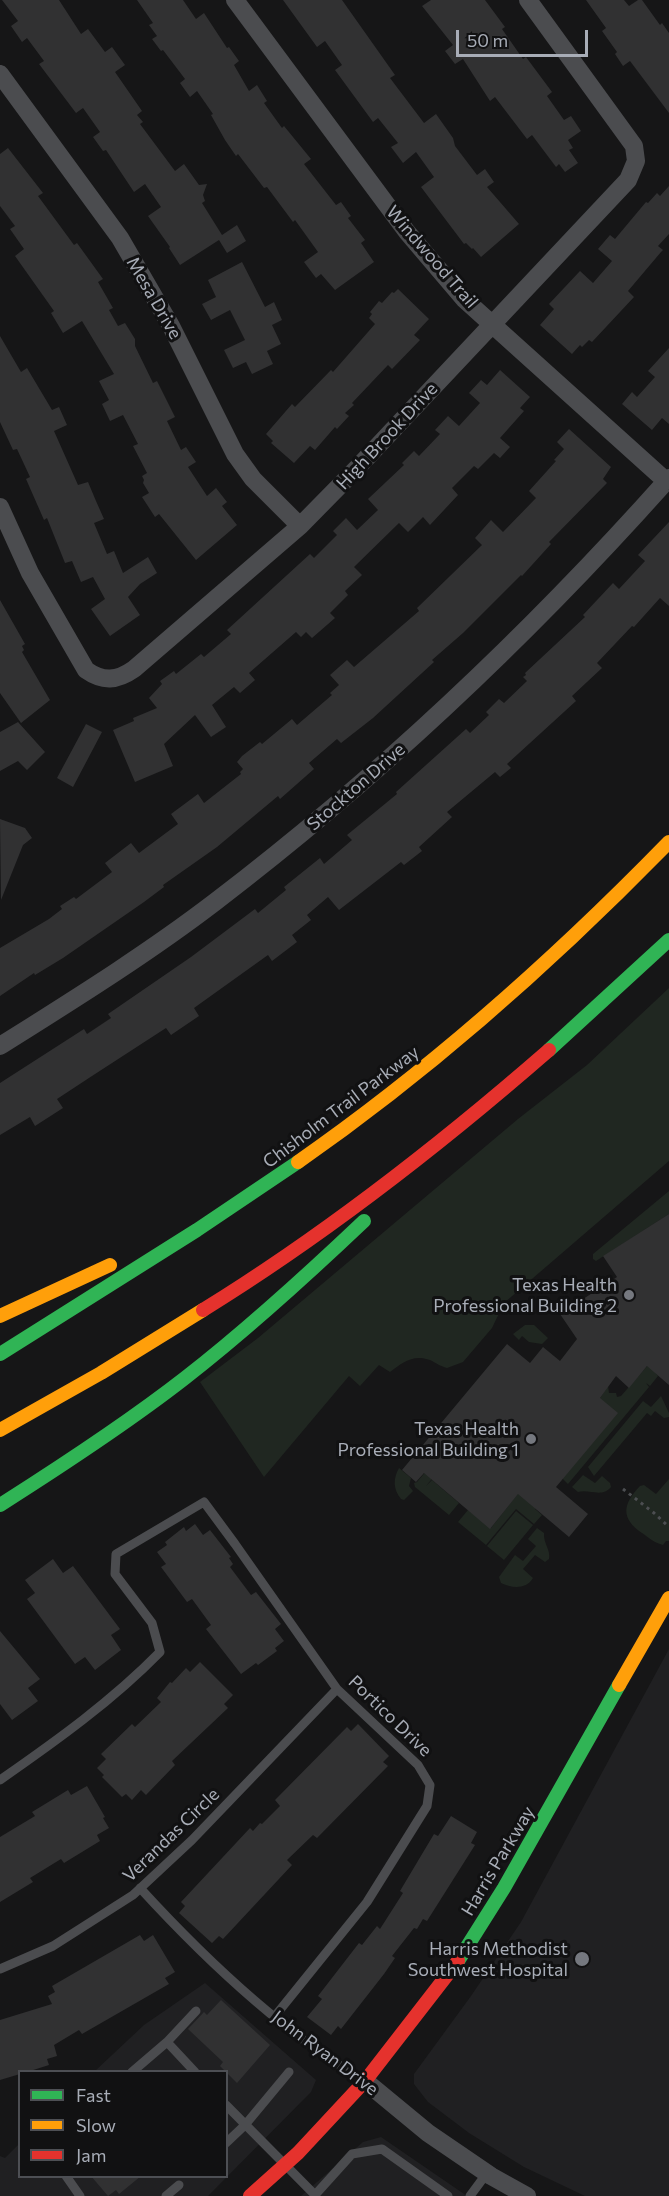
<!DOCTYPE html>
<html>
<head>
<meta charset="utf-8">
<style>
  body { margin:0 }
  #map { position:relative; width:669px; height:2196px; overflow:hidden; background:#161617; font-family:Commissioner,sans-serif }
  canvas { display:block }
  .legend { position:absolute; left:18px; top:2070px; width:210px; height:108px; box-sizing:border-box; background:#111112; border:2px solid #4d4f54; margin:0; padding:8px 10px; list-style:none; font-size:18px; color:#a8adb7 }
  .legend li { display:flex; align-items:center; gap:12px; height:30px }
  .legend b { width:30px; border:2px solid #4d4f54 }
  .scale { position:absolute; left:456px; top:30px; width:132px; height:27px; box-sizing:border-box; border:3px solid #a8adb7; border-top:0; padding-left:8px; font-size:18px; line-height:21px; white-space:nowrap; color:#a8adb7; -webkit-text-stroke:4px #111112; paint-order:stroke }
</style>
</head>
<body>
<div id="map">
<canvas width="669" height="2196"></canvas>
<ul class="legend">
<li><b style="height:8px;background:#30b455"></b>Fast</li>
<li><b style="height:8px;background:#ff9f0a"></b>Slow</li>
<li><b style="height:8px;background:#e5322d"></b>Jam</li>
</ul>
<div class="scale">50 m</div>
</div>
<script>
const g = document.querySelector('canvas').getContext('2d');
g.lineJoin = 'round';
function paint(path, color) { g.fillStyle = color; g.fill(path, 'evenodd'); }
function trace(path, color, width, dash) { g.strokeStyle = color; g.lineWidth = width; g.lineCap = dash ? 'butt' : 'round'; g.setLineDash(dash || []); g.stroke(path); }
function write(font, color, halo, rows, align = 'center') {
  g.font = font + ' Commissioner,sans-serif'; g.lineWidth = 6; g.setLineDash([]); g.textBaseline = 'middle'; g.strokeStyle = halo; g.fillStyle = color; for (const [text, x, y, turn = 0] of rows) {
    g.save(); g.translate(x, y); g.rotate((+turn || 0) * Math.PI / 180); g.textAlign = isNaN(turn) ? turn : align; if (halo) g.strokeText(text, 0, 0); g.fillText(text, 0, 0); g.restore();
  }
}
paint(new Path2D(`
  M669 1649V2196H585L524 2167 469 2133 428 2102 414 2084V2074L471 1996 521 1922Z
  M205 1983 316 2080 311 2092 208 2196H0V2156L5 2158 19 2144 20 2176H226V2072L95 2071 144 2025Z
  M381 2137 467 2196H301L363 2142Z`), '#202022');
paint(new Path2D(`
  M669 988V1161L504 1303 492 1328 463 1362 447 1368C440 1366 436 1363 430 1360 413 1354 403 1362 390 1372L379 1365 360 1386 349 1376 264 1477 200 1382 258 1338 518 1119 587 1065Z
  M669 1191V1214L596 1261 593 1259V1254Z
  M525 1325H534L548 1338 542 1344 529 1342 522 1336 519 1340 513 1334Z
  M649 1364 658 1376 650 1386 646 1383 649 1387 568 1484 562 1478 600 1398 608 1386 609 1393H616L617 1397 621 1396Z
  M661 1396 669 1413V1417L664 1418 655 1411 651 1416 647 1413 594 1476 588 1467 643 1401 651 1407Z
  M487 1398V1413L426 1486 432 1480 459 1503 449 1515 415 1487 414 1483 417 1482Z
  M399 1468 411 1478 409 1486 413 1491 404 1500 401 1499C393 1489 393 1479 399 1468Z
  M583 1475 595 1483 602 1476 610 1483 611 1487C602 1498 590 1489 578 1492L572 1487Z
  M669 1479V1541H666L663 1545C655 1543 649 1538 642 1533 620 1518 623 1504 640 1486L644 1485 656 1494Z
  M520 1491 538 1505 535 1509 542 1515 534 1524 516 1509 486 1545 458 1522 468 1510 491 1528Z
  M516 1511 533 1525 504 1560 487 1546Z
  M537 1528 544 1533C543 1543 551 1550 549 1559L545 1562 535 1555 523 1569 533 1578C526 1590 511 1588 501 1583L499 1577 515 1555 523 1561 536 1546 528 1539Z`), '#202721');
paint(new Path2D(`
  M2 0H59L81 34 88 29 105 52 112 47 125 65 115 72 142 111 137 115 143 122 140 124 175 171 184 164 199 185 207 184 203 195 205 201 202 203 222 235 237 225 246 241 227 253 219 240 180 265 169 248 170 247 148 216 161 207 145 184 134 192 106 150 103 151 93 137 100 132 83 108 76 113 39 64 44 61 27 38 22 42 11 26 18 21Z
  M137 0H183L196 19 204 13 227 48 229 47 239 61 234 65 249 91 257 85 267 101 264 103 282 128 284 126 311 159 304 164 336 205 341 202 351 216 348 218 365 240 361 243 374 262 335 290 321 274 316 278 304 262 318 252 295 220 293 222 267 187 264 188 238 154 236 156 225 140 211 115 213 114 197 91 190 97 180 83 185 79 163 50 161 51 152 39 157 36 149 25 153 23Z
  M283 0H342L395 75 390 78 424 123 436 114 453 138 455 146 477 175 485 169 494 182 487 187 519 224 481 257 473 248 472 249 466 243 464 244 421 187 434 177 416 152 403 163 391 147 398 143 378 118 373 122 335 70 342 65 325 41 317 47Z
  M431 0H485L505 27 502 29 523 59 526 57 552 92 547 96 564 120 571 116 581 131 568 140 573 148 569 150 578 163 565 172 559 164 556 167 532 135 527 139 495 97 490 101 463 59 455 64 445 51 453 45 422 6Z
  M586 0H624L629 6 638 0H642L660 25 662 23 669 33V113L630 61 623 66 615 54 617 52 602 31 606 28Z
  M8 148 43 193 38 196 74 245 77 243 103 279 98 282 113 308 109 310 118 326 125 323 135 339V346L153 383 157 381 175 417 167 421 181 450 186 447 196 462 188 467 207 496 216 488 227 502 222 506 237 525 196 560 159 514 155 517 142 497 149 493 143 483 144 480 142 476 147 473 133 446 138 444 123 415 110 421 102 404 109 400 99 381 114 374 82 321 63 333 51 313 54 311 15 256 24 249 10 229 15 226 0 206V154Z
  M669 186V234L658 246 663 250 661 252 628 291 634 297 592 342 589 340 582 347 580 345 572 354 540 325 554 309 549 304 580 271 593 283 612 261 598 249 610 235 615 239 646 202 648 203 657 193 660 196Z
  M242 262 265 307 274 302 282 320 272 325 281 344 267 351 273 364 252 374 246 362 233 368 224 350 245 340 230 310 211 320 202 304 216 297 208 280Z
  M398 289 429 319 414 335 420 340 392 369 388 365 352 403 354 405 345 413 349 416 337 429 335 427 315 450 310 446 294 463 271 443 273 441 266 434 292 404 295 407 331 370 333 372 375 324 369 318 372 314 370 312 379 301 382 303 392 292 394 293Z
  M0 336 21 372 27 368 52 410 59 407 67 425 54 431 78 485 88 482 96 501 104 519 94 523 107 554 114 551 123 573 148 557 157 573 140 584 128 597 140 615 110 636 91 609 105 599 93 577 81 582 72 561 65 563 47 518 44 520 26 479 30 477 17 449 13 450 0 422Z
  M669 348V424L662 418 652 430 622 404 632 392 637 397 655 377 648 371Z
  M500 370 530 397 520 408 524 411 500 438 510 447 500 458 494 453 478 469 474 466 452 488 458 495 430 525 423 517 408 532 399 523 354 567 362 575 345 591 348 595 330 613 335 618 312 638 306 632 301 637 296 632 249 673 255 680 240 693 234 687 212 705 226 727 211 737 195 715 164 744 173 766 135 782 113 730 134 721 133 718 157 708 149 698 162 684 160 681 174 671 176 674 201 654 204 657 231 634 227 630 310 554 314 558 337 535 333 531 346 518 357 530 378 510 368 499 404 465 402 463 414 451 419 456 440 434 435 430 448 416 459 426 480 403 469 393 481 380 487 385Z
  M569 429 611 467 603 479 607 483 549 542 551 544 522 576 521 575 463 633 432 660 434 662 373 718 341 743 337 739 309 763 314 769 280 799 278 796 217 847 163 885 164 887 144 902 63 958 35 975 34 973 0 996V948L49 919 62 909 60 906 74 897 76 899 112 872 105 863 131 843 139 853 178 824 171 814 198 794 204 803 241 774 240 772 243 769 237 762 242 756 260 742 262 744 292 719 297 725 332 695 330 693 339 685 330 675 347 660 354 667 419 611 417 608 482 545 475 538 491 520 503 532 536 498 529 491 556 461 554 460 564 449 557 442Z
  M669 522V606L660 598 634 627 632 626 597 663 602 668 572 696 576 701 507 764 511 768 500 777 495 772 447 812 452 817 419 847 422 851 404 865 401 862 339 910 328 897 307 915 311 920 292 935 297 942 272 961 268 955 194 1008 199 1016 171 1035 166 1028 92 1076 57 1099 63 1108 35 1126 30 1117 0 1135V1083L84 1029 87 1034 111 1018 108 1014 191 957 255 909 258 913 286 890 284 887 320 858 324 864 352 840 347 835 397 794 396 792 466 729 470 733 489 715 486 712 499 699 504 703 527 681 523 677 526 675 525 673 585 617 583 615 613 583 619 589 645 561 638 555Z
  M0 600 25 644 22 646 24 650 22 652 50 700 21 723 0 693Z
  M18 722 45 752 27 770 18 761 0 771V732Z
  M86 724 102 732 73 787 57 778Z
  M0 819 25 828 32 838 23 845 1 900Z
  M669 1214V1385L647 1366 629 1388 616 1376 600 1398 618 1413 556 1487 588 1514 569 1537 518 1494 490 1529 424 1473 416 1482 402 1470 507 1344 530 1363 543 1347 560 1361 577 1339 560 1314 617 1277 603 1256Z
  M195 1524 203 1535 210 1530 231 1557 229 1558 233 1564 230 1567 251 1595 256 1592 281 1624 275 1629 284 1641 275 1648 277 1651 258 1665 256 1663 241 1674 206 1629 211 1625 192 1599 187 1602 161 1567 166 1564 157 1552 167 1545 165 1542 184 1527 186 1531Z
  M53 1559 63 1573 73 1566 120 1629 111 1635 121 1650 95 1670 85 1657 75 1664 27 1599 35 1593 25 1580Z
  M0 1631 40 1679 28 1688 38 1701 12 1720 0 1704Z
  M200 1662 233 1695 224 1704 228 1708 172 1761 175 1765 146 1795 141 1790 132 1800 126 1794 122 1797 102 1777 104 1775 97 1768 106 1759 101 1754 132 1724 135 1727 161 1702 157 1698 170 1682 172 1683 186 1668 190 1672Z
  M358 1724 389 1756 383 1762 388 1766 317 1838 313 1835 287 1860 292 1865 223 1939 219 1936 212 1943 179 1913 185 1906 181 1902 250 1828 253 1831 260 1823 262 1824 280 1806 275 1800 347 1727 351 1731Z
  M87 1786 105 1817 103 1818 109 1828 97 1835 100 1841 64 1863 61 1859 30 1878 33 1882 0 1902V1837L35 1816 32 1812 68 1790 71 1795Z
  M451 1816 477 1832 471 1843 475 1845 427 1921 423 1919 417 1929 414 1928 392 1956 395 1958 384 1974 341 2029 338 2026 331 2035 307 2017 322 1999 318 1996 359 1943 362 1945 377 1926 380 1929 403 1893 400 1891 434 1834 438 1836Z
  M140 1935 144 1941 153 1935 175 1972 165 1978 169 1984 82 2034 79 2030 54 2045 57 2056 47 2059 49 2065 27 2072H20V2074L0 2080V2020L52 2004 48 1996 55 1992 52 1986Z
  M221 2000 270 2045 237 2083 220 2066 223 2062 188 2029 204 2012 207 2015Z
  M91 2176H141L119 2194 116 2190 108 2196Z`), '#313132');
trace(new Path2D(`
  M623 1489 654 1513 669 1527`), '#4c4e51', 3, [3, 4.5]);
trace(new Path2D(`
  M0 1780C56 1741 112 1701 160 1652L152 1623 115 1574 116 1554 204 1502 235 1544 337 1689 418 1765 430 1785 427 1806 367 1902 275 2016
  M140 1888C204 1958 281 2031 363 2080
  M0 1969 53 1946 133 1895 192 1840 337 1689
  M167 2042 196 2011
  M132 2072 167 2042 195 2072
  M226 2105 315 2195 352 2154 382 2149 448 2196
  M226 2143 245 2125 289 2072
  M66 2176 80 2196
  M166 2196 179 2185
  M470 2196 487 2173`), '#4b4c4f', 9);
trace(new Path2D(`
  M235 0 407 232 464 299 666 481
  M0 74 120 238 171 326 235 454 253 479 300 526
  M0 507 30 573 86 670C103 682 117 681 134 669L300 526 358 467 628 180 636 161 634 146 528 0
  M0 1046C73 1000 147 954 215 902 380 776 531 633 669 478
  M365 2081 428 2133 491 2176 527 2196`), '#4b4c4f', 18);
trace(new Path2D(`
  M549 1050 669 940
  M0 1354 197 1230 298 1162
  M0 1505C63 1465 126 1424 185 1378 248 1329 306 1276 364 1221
  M458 1961 504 1888 619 1685`), '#30b455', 14);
trace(new Path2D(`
  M298 1162C433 1068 555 959 669 842
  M0 1316 110 1265
  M0 1430 101 1373 203 1310
  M619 1685 669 1598`), '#ff9f0a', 14);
trace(new Path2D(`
  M203 1310C326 1234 440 1145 549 1050
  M250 2196 298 2153 365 2081 458 1961`), '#e5322d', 14);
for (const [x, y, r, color] of [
  [629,1295,6,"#75787f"],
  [531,1439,6,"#75787f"],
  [582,1959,8,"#75787f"]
]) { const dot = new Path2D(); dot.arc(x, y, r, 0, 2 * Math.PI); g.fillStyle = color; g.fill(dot); trace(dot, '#111112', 2); }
write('18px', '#a8adb7', '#111112', [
  ["Windwood Trail",432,257,49],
  ["Mesa Drive",154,298,60],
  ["High Brook Drive",387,436,-47],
  ["Stockton Drive",356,787,-41],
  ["Chisholm Trail Parkway",341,1107,-37],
  ["Portico Drive",390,1716,44],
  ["Verandas Circle",171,1835,-44],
  ["Harris Parkway",498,1861,-59],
  ["John Ryan Drive",325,2053,37]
]);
write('18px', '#a8adb7', '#111112', [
  ["Texas Health",617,1285],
  ["Professional Building 2",617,1306],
  ["Texas Health",519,1429],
  ["Professional Building 1",519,1450],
  ["Harris Methodist",568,1949],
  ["Southwest Hospital",568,1970]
], 'right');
</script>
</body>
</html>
